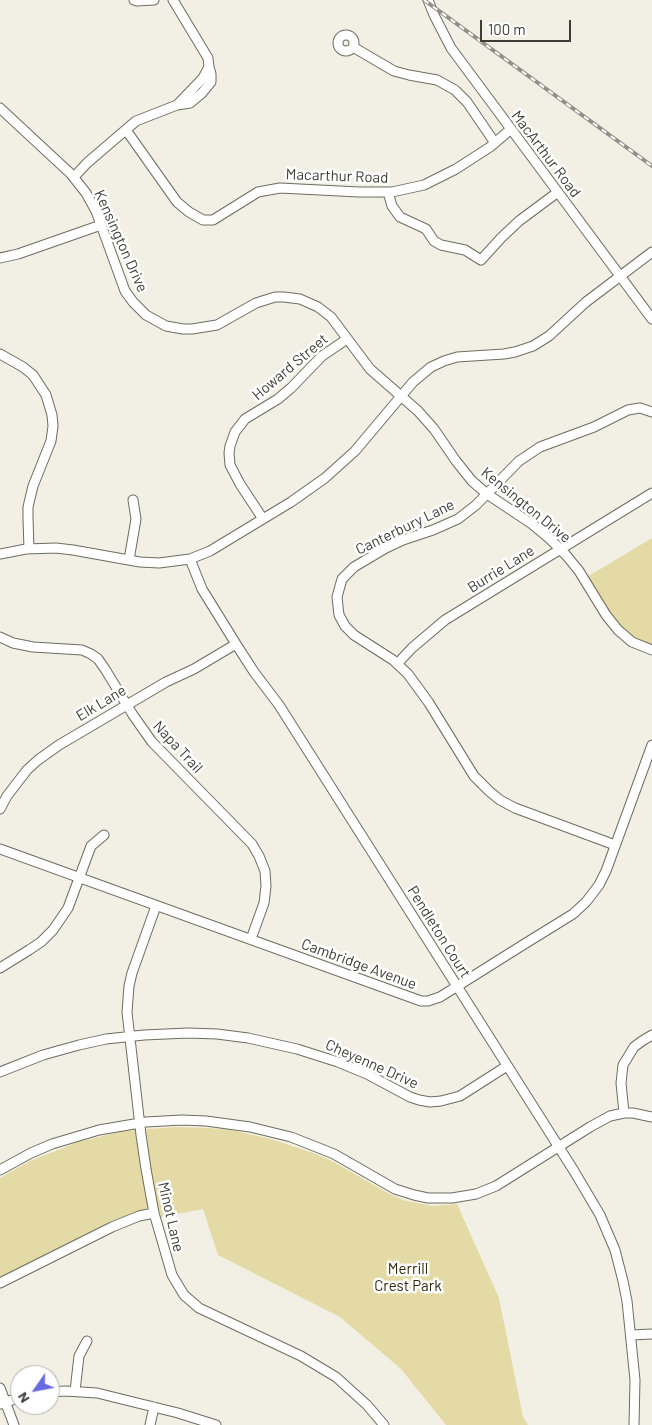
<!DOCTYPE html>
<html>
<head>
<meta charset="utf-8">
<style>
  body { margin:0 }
  #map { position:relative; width:652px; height:1425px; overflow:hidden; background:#f2f0e4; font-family:Barlow,sans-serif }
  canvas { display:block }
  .north { position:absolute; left:10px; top:1365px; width:50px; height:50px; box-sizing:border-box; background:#fff; border:1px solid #b1b1af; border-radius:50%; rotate:237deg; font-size:14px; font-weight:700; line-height:20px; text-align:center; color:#3d3d38 }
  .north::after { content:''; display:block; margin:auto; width:18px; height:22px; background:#6969e2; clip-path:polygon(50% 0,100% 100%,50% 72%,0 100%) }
  .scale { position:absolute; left:480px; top:20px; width:91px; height:22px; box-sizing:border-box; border:2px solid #3d3d38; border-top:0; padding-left:6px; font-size:15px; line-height:18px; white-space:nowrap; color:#3d3d38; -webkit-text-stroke:4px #fff; paint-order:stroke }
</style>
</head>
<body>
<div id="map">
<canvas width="652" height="1425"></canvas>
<div class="north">N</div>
<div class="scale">100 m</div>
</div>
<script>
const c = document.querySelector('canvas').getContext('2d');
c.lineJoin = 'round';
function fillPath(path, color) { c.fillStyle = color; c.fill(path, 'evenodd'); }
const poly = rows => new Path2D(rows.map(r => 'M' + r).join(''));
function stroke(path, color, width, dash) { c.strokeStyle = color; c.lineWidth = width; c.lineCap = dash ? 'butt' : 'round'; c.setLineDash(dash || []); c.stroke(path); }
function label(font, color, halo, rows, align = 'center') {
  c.font = font + ' Barlow,sans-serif'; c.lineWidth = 5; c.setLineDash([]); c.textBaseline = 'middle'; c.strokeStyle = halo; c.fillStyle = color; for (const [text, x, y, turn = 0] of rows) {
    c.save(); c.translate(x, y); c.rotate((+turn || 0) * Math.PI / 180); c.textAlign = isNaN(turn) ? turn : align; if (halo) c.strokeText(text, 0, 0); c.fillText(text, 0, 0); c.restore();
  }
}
const green = poly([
  [652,538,652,647,634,640,613,621,587,577],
  [174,1127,209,1128,231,1130,271,1139,316,1154,332,1161,386,1192,403,1200,432,1206,457,1204,499,1298,523,1417,528,1425,446,1425,401,1369,340,1317,218,1255,203,1209,161,1217,158,1206,135,1212,112,1221,0,1278,0,1178,30,1161,78,1142,124,1131]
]);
const minor = poly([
  [134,0,137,1,154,0],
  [173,0,208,58,209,67,211,74,211,82,202,93,190,103,177,105],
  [428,0,434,15,451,48,652,319],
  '338 43a8 8 0 1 1 16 0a8 8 0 1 1-16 0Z',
  [353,47,394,71,409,75,437,80,455,90,467,102,495,143],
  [0,108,71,174,86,193,96,211,125,291,133,302,146,315,166,326,183,329,192,329,217,325,256,303,275,297,284,297,300,299,318,307,331,317,370,369,418,411,434,429,456,461,472,481,487,494,532,524,550,539,566,555,579,571,606,615,618,630,632,642,652,650],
  [126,130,177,202,189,212,203,220,213,220,258,192,280,188,359,192,392,192,424,185,456,169,490,147,511,129],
  [74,177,87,163,136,121,177,105,203,78,209,67],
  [388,192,392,206,400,217,426,229,434,241,441,245,465,250,481,260,501,238,519,221,558,192],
  [0,258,18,254,101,225],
  [0,354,23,367,33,375,46,395,52,415,53,426,51,441,33,486,28,507,28,518,29,549],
  [263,519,240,484,230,465,229,453,230,446,235,432,245,419,278,399,291,388,322,356,347,339],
  [0,554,26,549,56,548,73,550,140,562,159,563,190,559,210,551,291,502,325,478,355,451,413,382,431,367,444,361,457,357,504,354,515,352,533,346,549,336,586,302,652,252],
  [190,559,202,589,236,644,254,672,279,705,574,1171,600,1215,615,1250,623,1281,627,1301,635,1380,634,1425],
  [129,560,136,519,133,500],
  [0,637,13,643,33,647,82,650,91,654,98,659,105,669,133,715,152,742,252,844,259,856,265,871,266,886,264,903,251,939],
  [397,664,412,648,445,620,652,493],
  [0,809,7,796,27,770,38,760,59,745,166,682,194,669,236,644],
  [615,845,515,808,500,800,489,791,474,776,429,703,408,674,393,660,354,635,345,626,339,615,337,597,342,579,354,567,386,548,403,540,433,530,458,519,476,505,519,461,540,447,594,427,628,410,640,408,652,412],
  [0,849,421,1001,428,1001,440,997,526,943,573,914,586,902,599,885,606,871,652,745],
  [156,906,132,973,129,986,127,1012,141,1135,146,1169,154,1213,172,1275,184,1295,199,1308,301,1356,336,1377,367,1405,384,1425],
  [0,968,29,950,41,942,53,930,68,908,91,846,104,835],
  [0,1072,43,1055,79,1045,106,1039,144,1035,188,1033,217,1034,248,1038,297,1049,338,1062,367,1074,410,1097,419,1100,430,1102,441,1101,460,1096,507,1066],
  [624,1113,621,1083,623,1065,634,1047,642,1041,652,1035],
  [0,1170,31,1153,52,1144,99,1130,146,1122,182,1120,206,1121,250,1127,291,1137,334,1154,395,1189,414,1195,428,1198,452,1198,476,1194,496,1186,590,1127,610,1116,624,1113,633,1113,652,1117],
  [0,1283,112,1227,139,1216,154,1213],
  [631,1335,652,1334],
  [0,1388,14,1425],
  [75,1391,79,1356,87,1341],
  [50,1392,65,1391,97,1393,178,1413,216,1425],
  [1,1404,20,1397],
  [150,1425,154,1407]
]);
const rail = poly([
  [424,0,652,166]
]);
const streetNames = [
  ["MacArthur Road",546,154,53],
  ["Macarthur Road",337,176,2],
  ["Kensington Drive",121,241,66],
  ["Howard Street",290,367,-40],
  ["Kensington Drive",526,505,39],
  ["Canterbury Lane",405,527,-26],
  ["Burrie Lane",501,569,-32],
  ["Elk Lane",101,703,-31],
  ["Napa Trail",178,747,47],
  ["Pendleton Court",439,932,58],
  ["Cambridge Avenue",359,964,20],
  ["Cheyenne Drive",372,1064,24],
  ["Minot Lane",171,1217,77]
];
const parkNames = [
  ["Merrill",408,1269],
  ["Crest Park",408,1286]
];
fillPath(green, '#e4daa6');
stroke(minor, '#6d6c61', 11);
stroke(minor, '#fff', 9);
stroke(rail, '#919088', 4);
stroke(rail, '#fff', 2, [5.5]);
label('15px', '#3d3d38', '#fff', streetNames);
label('15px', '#2f2a0f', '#fff', parkNames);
</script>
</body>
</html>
